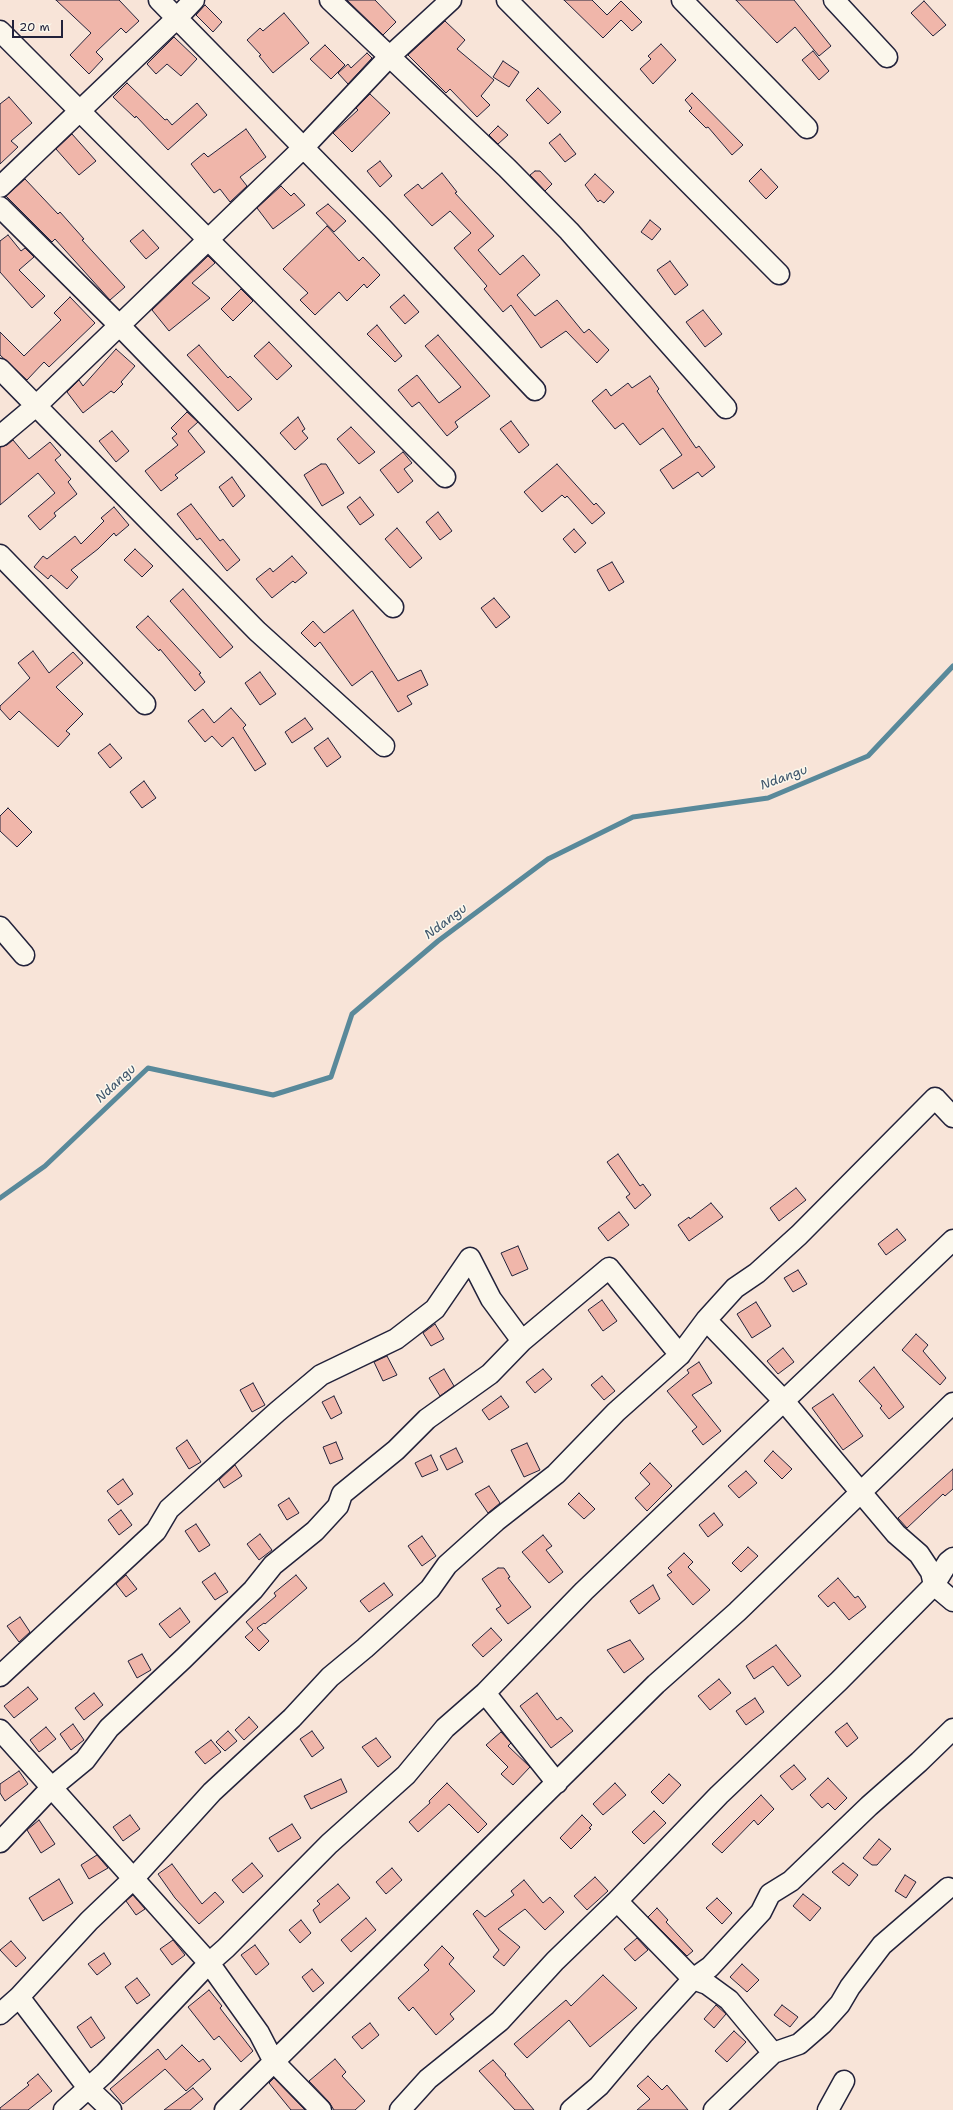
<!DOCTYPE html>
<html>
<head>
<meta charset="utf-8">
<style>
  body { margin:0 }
  #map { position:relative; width:953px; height:2110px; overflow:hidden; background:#f8e4d8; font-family:"Shantell Sans",sans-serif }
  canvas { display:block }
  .scale { position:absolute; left:12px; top:20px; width:51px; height:18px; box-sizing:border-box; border:2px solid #22223b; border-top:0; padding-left:5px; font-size:12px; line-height:14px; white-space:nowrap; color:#22223b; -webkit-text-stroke:3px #fbf7ec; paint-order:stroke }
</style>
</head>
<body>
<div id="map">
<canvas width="953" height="2110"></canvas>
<div class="scale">20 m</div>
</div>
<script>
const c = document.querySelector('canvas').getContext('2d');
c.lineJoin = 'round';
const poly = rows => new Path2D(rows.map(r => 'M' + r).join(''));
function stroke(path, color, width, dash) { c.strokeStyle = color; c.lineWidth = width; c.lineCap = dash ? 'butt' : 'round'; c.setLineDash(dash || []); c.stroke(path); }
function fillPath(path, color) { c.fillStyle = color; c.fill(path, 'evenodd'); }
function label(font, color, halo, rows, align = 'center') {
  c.font = font + ' "Shantell Sans",sans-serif'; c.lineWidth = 3; c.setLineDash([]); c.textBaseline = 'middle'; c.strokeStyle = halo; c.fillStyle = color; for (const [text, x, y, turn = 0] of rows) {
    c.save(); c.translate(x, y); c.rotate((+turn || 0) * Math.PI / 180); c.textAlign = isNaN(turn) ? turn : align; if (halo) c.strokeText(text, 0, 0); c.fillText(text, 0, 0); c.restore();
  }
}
const stream = poly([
  [0,1198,45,1166,148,1068,273,1095,331,1077,352,1014,438,941,548,859,633,817,768,798,868,756,953,666]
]);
const building = poly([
  [56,0,119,0,139,21,126,33,121,28,96,52,103,59,89,74,70,55,91,33,56,0],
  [347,0,375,0,396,22,383,35,347,0],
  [564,0,592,0,607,15,621,1,642,22,632,31,621,20,603,38,564,0],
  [736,0,794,0,831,46,819,56,795,27,777,43,736,0],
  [924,1,946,25,933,36,911,13,924,1],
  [205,5,222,22,213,32,196,15,205,5],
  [284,13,309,43,273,73,259,56,261,55,247,40,260,28,263,31,284,13],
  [445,21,465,40,457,49,494,80,481,96,490,105,477,117,450,89,446,93,408,55,445,21],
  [174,37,197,59,181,76,167,64,156,74,147,64,174,37],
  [661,44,676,60,653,84,640,69,651,59,648,56,661,44],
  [325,45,345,65,331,79,310,59,325,45],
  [813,51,829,71,819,80,802,60,813,51],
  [367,53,372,58,348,84,338,73,348,64,351,68,367,53],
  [503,61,519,72,509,87,493,77,503,61],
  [127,83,165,120,167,119,172,125,197,103,207,115,168,150,136,116,135,118,113,97,127,83],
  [538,88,561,112,548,124,526,100,538,88],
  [692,93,743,145,732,155,708,127,706,128,689,111,692,108,685,100,692,93],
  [370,94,390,113,352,152,333,133,358,110,356,108,370,94],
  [9,97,32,123,11,141,18,147,0,164,0,104,9,97],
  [498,126,508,135,498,144,489,135,498,126],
  [246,129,266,157,240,177,247,186,230,202,220,189,214,193,191,164,204,153,208,157,246,129],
  [72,134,96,161,79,175,56,149,72,134],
  [560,134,576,154,565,162,549,143,560,134],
  [380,161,392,176,380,187,367,171,380,161],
  [761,169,778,187,766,199,749,181,761,169],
  [535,171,540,171,552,184,545,191,530,175,535,171],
  [442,173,457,192,455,193,494,236,478,250,500,275,523,255,540,275,517,295,535,316,557,300,584,333,589,329,609,350,597,363,566,331,541,348,511,305,503,312,484,289,487,286,454,248,471,233,450,211,432,226,404,195,418,184,422,189,442,173],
  [595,174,614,192,604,203,600,200,598,202,585,185,595,174],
  [25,179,58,214,60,212,84,239,82,240,125,287,110,300,55,239,52,242,6,196,25,179],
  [281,186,291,196,294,193,305,205,273,229,257,208,281,186],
  [328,204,346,221,334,232,316,213,328,204],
  [650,220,661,229,652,240,641,232,650,220],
  [327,226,359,261,363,257,380,275,367,288,364,284,347,301,339,292,315,315,300,300,308,293,283,269,327,226],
  [143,230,159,248,146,259,130,241,143,230],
  [8,235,21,251,25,248,34,257,19,270,45,296,32,308,0,272,0,241,8,235],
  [208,256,215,263,192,283,210,298,169,331,152,310,208,256],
  [670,261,688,285,675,295,657,270,670,261],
  [241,289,253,301,233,321,221,309,241,289],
  [404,295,419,312,405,324,390,307,404,295],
  [70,297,95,323,49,367,44,362,27,380,0,355,0,332,24,356,61,320,54,313,70,297],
  [703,310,722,334,705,347,686,322,703,310],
  [377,325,402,356,395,362,367,334,377,325],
  [438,335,490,396,455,422,458,427,447,436,419,402,412,407,398,390,417,375,439,403,461,387,425,346,438,335],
  [269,342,292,366,277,380,254,356,269,342],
  [199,345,228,378,230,376,252,399,238,411,187,355,199,345],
  [116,349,135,366,121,382,123,384,114,393,111,391,83,413,67,392,79,380,83,386,116,349],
  [650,376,659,389,657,391,696,448,699,446,715,467,702,477,698,472,673,489,660,470,682,455,663,428,640,445,623,423,615,429,592,401,606,389,611,396,628,383,632,388,650,376],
  [187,412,198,422,188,431,205,452,175,475,178,478,161,491,145,471,178,445,172,438,177,434,171,428,187,412],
  [298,417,305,429,302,431,308,438,295,450,280,433,298,417],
  [511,421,529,445,519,453,500,429,511,421],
  [351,427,375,452,359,464,337,439,351,427],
  [112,431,129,451,116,462,99,441,112,431],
  [13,440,29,459,50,442,61,455,55,460,71,479,68,482,77,494,54,513,56,516,40,530,28,516,55,493,38,473,0,505,0,447,7,445,13,440],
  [403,452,412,463,404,469,413,481,398,493,380,470,403,452],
  [321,464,326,464,344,493,322,506,304,475,321,464],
  [557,464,594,505,596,503,605,513,592,524,567,496,565,498,562,495,542,512,524,492,557,464],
  [232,477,245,496,233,507,219,487,232,477],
  [360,497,374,515,360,525,347,507,360,497],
  [191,504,220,541,223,539,240,560,227,571,200,538,197,540,177,514,191,504],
  [114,507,129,525,116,536,114,533,98,549,71,570,78,577,67,589,51,575,48,579,34,567,43,556,47,559,75,536,81,544,104,521,101,518,114,507],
  [438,512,452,531,440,540,426,522,438,512],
  [397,528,422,558,410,568,385,539,397,528],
  [574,529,586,543,575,553,563,539,574,529],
  [135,549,153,566,142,577,124,560,135,549],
  [292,556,307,573,295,583,293,581,272,598,256,579,270,568,273,572,292,556],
  [612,562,624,582,609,591,597,570,612,562],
  [183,589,233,647,220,658,170,601,183,589],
  [494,598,510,617,496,628,481,608,494,598],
  [353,610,398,681,421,670,428,685,407,696,412,704,398,712,372,671,352,686,320,642,315,647,301,633,313,621,324,633,353,610],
  [148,616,201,673,199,674,205,682,195,691,160,649,159,651,136,627,148,616],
  [33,651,49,673,73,652,83,663,56,687,83,714,66,731,70,734,58,747,19,711,10,720,0,709,0,706,30,678,18,663,33,651],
  [260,672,276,694,260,705,245,683,260,672],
  [231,708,246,725,243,728,266,764,255,771,233,737,222,747,212,736,205,742,188,721,203,709,214,723,231,708],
  [305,718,313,729,292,743,285,732,305,718],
  [328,738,341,757,327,767,314,748,328,738],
  [110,744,122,758,110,768,98,753,110,744],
  [144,781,156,798,142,808,130,792,144,781],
  [8,808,32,832,17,847,0,831,0,816,8,808],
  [618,1154,640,1186,643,1184,651,1195,635,1209,626,1197,630,1194,607,1162,618,1154],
  [796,1188,806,1200,779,1221,770,1208,796,1188],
  [711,1203,723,1217,689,1241,678,1225,689,1217,690,1219,711,1203],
  [619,1212,629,1225,608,1241,598,1228,619,1212],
  [897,1229,906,1240,886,1255,878,1244,897,1229],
  [518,1246,528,1269,512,1276,501,1253,518,1246],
  [798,1270,807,1284,793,1292,784,1278,798,1270],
  [602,1300,617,1321,603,1331,588,1310,602,1300],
  [756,1302,771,1326,752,1338,737,1314,756,1302],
  [435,1324,444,1339,431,1346,423,1333,435,1324],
  [916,1334,928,1345,923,1351,946,1378,940,1385,902,1350,916,1334],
  [783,1348,794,1362,778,1374,767,1361,783,1348],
  [387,1356,397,1375,383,1381,374,1362,387,1356],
  [699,1362,712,1383,692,1395,721,1431,703,1445,692,1431,697,1427,667,1391,689,1373,687,1370,699,1362],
  [874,1367,904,1407,889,1419,880,1408,882,1406,859,1381,874,1367],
  [444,1369,454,1386,440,1396,429,1378,444,1369],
  [543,1369,552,1379,535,1393,526,1382,543,1369],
  [602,1376,615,1391,604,1400,591,1385,602,1376],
  [253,1383,265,1405,252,1412,240,1390,253,1383],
  [833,1394,863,1436,843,1450,812,1408,833,1394],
  [334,1396,342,1413,331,1419,322,1402,334,1396],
  [501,1396,509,1407,489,1420,482,1410,501,1396],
  [187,1440,201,1462,189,1469,176,1448,187,1440],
  [336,1442,343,1459,330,1464,323,1447,336,1442],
  [527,1443,540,1470,524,1477,511,1450,527,1443],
  [456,1448,463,1462,447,1470,440,1456,456,1448],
  [773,1451,792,1469,782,1479,764,1461,773,1451],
  [431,1455,438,1470,422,1477,415,1463,431,1455],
  [650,1463,672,1486,647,1511,635,1498,650,1484,640,1473,650,1463],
  [235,1465,242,1476,224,1488,219,1480,235,1465],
  [953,1469,953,1489,945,1496,943,1494,907,1528,898,1518,953,1469],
  [746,1471,757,1483,739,1498,728,1486,746,1471],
  [123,1479,133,1494,118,1505,107,1491,123,1479],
  [489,1486,500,1503,488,1513,475,1494,489,1486],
  [579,1493,595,1509,584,1519,568,1504,579,1493],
  [289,1498,299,1513,287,1520,278,1505,289,1498],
  [121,1510,132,1525,119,1535,108,1520,121,1510],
  [714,1513,723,1525,708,1537,699,1525,714,1513],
  [196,1524,210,1545,199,1552,185,1531,196,1524],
  [260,1534,272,1550,259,1560,247,1544,260,1534],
  [543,1535,552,1546,546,1550,563,1572,549,1583,522,1552,543,1535],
  [422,1536,436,1556,422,1566,408,1546,422,1536],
  [748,1547,758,1556,741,1572,732,1563,748,1547],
  [684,1553,693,1562,688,1567,710,1590,693,1605,667,1575,672,1572,668,1568,684,1553],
  [498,1568,504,1568,510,1577,508,1578,531,1607,508,1624,496,1609,501,1606,482,1579,498,1568],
  [215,1573,228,1592,215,1600,202,1582,215,1573],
  [126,1575,137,1589,126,1597,116,1584,126,1575],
  [296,1575,307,1588,265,1624,264,1623,257,1628,269,1641,259,1651,245,1637,253,1630,246,1622,276,1596,274,1593,296,1575],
  [838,1578,855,1598,858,1596,866,1607,849,1620,834,1602,828,1607,818,1596,838,1578],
  [384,1583,393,1595,369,1612,360,1601,384,1583],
  [653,1585,660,1599,639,1614,630,1601,653,1585],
  [180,1608,190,1622,170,1638,159,1624,180,1608],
  [20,1617,30,1632,19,1642,7,1626,20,1617],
  [491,1628,502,1640,483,1657,472,1645,491,1628],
  [630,1640,644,1659,624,1673,607,1650,630,1640],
  [776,1645,801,1676,788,1686,773,1666,754,1679,746,1666,776,1645],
  [142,1654,151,1670,137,1678,128,1661,142,1654],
  [719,1679,731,1693,710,1710,698,1696,719,1679],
  [28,1687,38,1699,14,1718,4,1706,28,1687],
  [94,1693,103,1705,84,1720,75,1708,94,1693],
  [537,1693,557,1720,561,1717,573,1731,551,1748,520,1706,537,1693],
  [755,1698,764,1712,746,1725,736,1711,755,1698],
  [249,1717,258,1727,244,1740,235,1730,249,1717],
  [847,1723,858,1738,847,1747,835,1732,847,1723],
  [73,1724,84,1740,71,1750,60,1734,73,1724],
  [46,1727,56,1739,39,1752,30,1740,46,1727],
  [228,1731,237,1741,225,1751,216,1742,228,1731],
  [312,1731,324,1748,312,1757,300,1739,312,1731],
  [501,1732,511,1743,508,1746,530,1767,513,1785,501,1774,508,1767,486,1745,501,1732],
  [376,1738,391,1757,378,1767,362,1747,376,1738],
  [211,1740,221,1752,205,1764,195,1752,211,1740],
  [794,1765,806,1779,792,1790,780,1776,794,1765],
  [19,1771,28,1784,5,1801,0,1793,0,1784,19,1771],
  [669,1774,681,1785,663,1804,651,1792,669,1774],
  [828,1778,847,1798,835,1810,828,1803,822,1808,810,1795,828,1778],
  [341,1779,347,1792,311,1809,304,1796,341,1779],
  [447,1783,487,1824,478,1833,449,1804,418,1832,409,1822,430,1803,429,1801,447,1783],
  [615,1783,626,1795,603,1815,593,1804,615,1783],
  [761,1795,774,1809,758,1825,754,1820,722,1853,712,1844,761,1795],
  [654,1811,666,1823,644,1844,632,1832,654,1811],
  [130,1815,140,1829,123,1841,113,1827,130,1815],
  [582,1815,592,1825,589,1828,591,1829,571,1849,560,1838,582,1815],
  [39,1820,55,1844,41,1853,27,1830,39,1820],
  [292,1824,301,1838,278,1852,269,1838,292,1824],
  [879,1839,891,1849,877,1865,872,1865,863,1858,879,1839],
  [97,1855,108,1868,89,1879,81,1865,97,1855],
  [252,1863,263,1876,243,1893,232,1880,252,1863],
  [843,1863,858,1875,849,1886,832,1872,843,1863],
  [172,1864,202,1904,215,1892,224,1902,199,1924,175,1898,158,1874,172,1864],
  [392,1868,402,1880,386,1894,376,1882,392,1868],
  [905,1875,916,1882,906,1898,895,1891,905,1875],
  [595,1877,608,1891,587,1910,574,1896,595,1877],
  [59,1879,73,1903,43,1921,29,1898,59,1879],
  [524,1880,543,1903,550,1897,564,1912,545,1930,525,1909,498,1929,520,1947,504,1966,493,1957,499,1950,473,1914,477,1910,485,1917,514,1895,511,1891,524,1880],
  [338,1884,350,1898,320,1923,313,1910,320,1904,317,1901,338,1884],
  [803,1894,821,1908,810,1921,793,1906,803,1894],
  [133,1895,145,1909,136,1915,126,1901,133,1895],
  [717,1898,732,1913,722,1924,706,1908,717,1898],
  [657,1908,668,1920,666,1922,693,1951,687,1956,648,1917,657,1908],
  [366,1918,376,1930,351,1952,341,1940,366,1918],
  [301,1920,311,1933,300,1943,289,1930,301,1920],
  [637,1938,648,1950,635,1961,624,1949,637,1938],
  [173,1940,185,1955,172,1965,160,1949,173,1940],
  [11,1941,26,1958,16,1967,0,1950,11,1941],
  [255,1945,269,1964,256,1975,241,1955,255,1945],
  [442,1946,454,1958,449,1964,475,1991,450,2014,454,2019,436,2035,413,2007,409,2011,398,1998,429,1970,424,1965,442,1946],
  [104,1953,111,1964,97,1975,88,1964,104,1953],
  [742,1964,759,1980,747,1992,730,1977,742,1964],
  [312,1969,324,1983,313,1992,302,1977,312,1969],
  [603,1975,637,2008,590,2047,569,2020,527,2058,514,2044,566,2000,571,2006,603,1975],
  [137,1978,150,1995,137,2004,125,1987,137,1978],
  [209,1990,222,2006,220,2008,253,2051,241,2062,219,2036,214,2040,188,2007,209,1990],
  [716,2005,726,2014,714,2028,704,2019,716,2005],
  [782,2005,798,2017,790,2027,774,2015,782,2005],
  [91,2017,105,2038,91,2048,77,2027,91,2017],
  [370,2023,379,2035,362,2049,352,2037,370,2023],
  [734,2031,746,2042,727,2062,715,2051,734,2031],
  [182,2045,199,2062,203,2059,211,2069,186,2091,165,2069,123,2104,110,2089,158,2049,166,2060,182,2045],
  [335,2059,346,2072,342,2076,365,2101,355,2110,334,2110,329,2102,309,2081,335,2059],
  [493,2060,506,2074,505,2075,534,2110,515,2110,479,2071,493,2060],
  [38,2074,52,2091,28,2110,0,2110,0,2108,29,2085,27,2083,38,2074],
  [648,2076,662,2090,667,2085,688,2110,637,2110,650,2099,637,2086,648,2076],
  [274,2078,305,2110,291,2110,269,2083,274,2078],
  [193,2088,203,2099,190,2110,164,2110,193,2088]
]);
const street = poly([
  [159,0,382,228,535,390],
  [330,0,507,168,569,231,726,408],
  [507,0,779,274],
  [682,0,807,128],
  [834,0,887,57],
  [0,31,445,477],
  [0,187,177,18,194,0],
  [0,207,119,325,393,607],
  [0,369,257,631,384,746],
  [0,436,37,405,303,148,389,57,451,0],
  [0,555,145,704],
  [0,927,24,955],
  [706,1320,783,1400,896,1534,919,1554,931,1572,934,1585,953,1601],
  [0,1676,156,1531,169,1509,277,1412,321,1375,396,1339,435,1309,470,1258,491,1299,522,1341],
  [485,1693,557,1783],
  [0,1730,209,1963,259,2033,274,2062,321,2110],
  [0,1842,51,1788,85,1760,109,1728,183,1659,253,1590,273,1565,315,1531,338,1506,342,1494,396,1450,427,1419,490,1374,522,1341,609,1268,680,1355],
  [617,1901,693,1979,707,1984,729,2000,773,2053],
  [19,1997,88,2088,111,2110],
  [0,2014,19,1997,89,1921,133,1879,212,1792,292,1718,330,1677,365,1648,430,1589,447,1565,496,1521,556,1474,616,1412,680,1355,706,1320,735,1288,757,1273,799,1235,935,1098,953,1117],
  [64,2110,105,2073,209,1963,226,1948,329,1844,406,1775,445,1728,485,1693,584,1591,953,1240],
  [225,2110,656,1684,737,1612,953,1403],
  [400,2110,428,2079,500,2021,555,1961,617,1901,719,1795,839,1681,934,1585,948,1562,953,1558],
  [571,2110,599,2086,643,2034,693,1979,710,1967,761,1912,770,1894,791,1881,869,1806,919,1762,953,1729],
  [714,2110,773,2053,799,2044,822,2024,840,2004,850,1987,882,1945,948,1888],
  [828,2110,844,2081]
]);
const waterNames = [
  ["Ndangu",784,778,-20],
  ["Ndangu",446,922,-37],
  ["Ndangu",116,1084,-43]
];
stroke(stream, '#59899a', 5);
fillPath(building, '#f0b6aa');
stroke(building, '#22223b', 1);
stroke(street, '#22223b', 23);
stroke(street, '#fbf7ec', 20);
label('italic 13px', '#3e556b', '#fbf7ec', waterNames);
</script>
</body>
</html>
